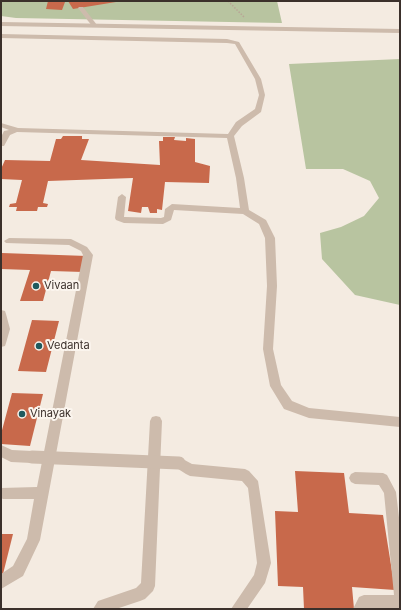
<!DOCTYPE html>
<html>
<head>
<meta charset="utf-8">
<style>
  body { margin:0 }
  #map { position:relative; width:401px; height:610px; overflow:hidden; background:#f4ebe1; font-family:Inter,sans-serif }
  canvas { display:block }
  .frame { position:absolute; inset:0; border:2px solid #3b302b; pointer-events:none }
</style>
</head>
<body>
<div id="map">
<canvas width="401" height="610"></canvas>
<div class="frame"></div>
</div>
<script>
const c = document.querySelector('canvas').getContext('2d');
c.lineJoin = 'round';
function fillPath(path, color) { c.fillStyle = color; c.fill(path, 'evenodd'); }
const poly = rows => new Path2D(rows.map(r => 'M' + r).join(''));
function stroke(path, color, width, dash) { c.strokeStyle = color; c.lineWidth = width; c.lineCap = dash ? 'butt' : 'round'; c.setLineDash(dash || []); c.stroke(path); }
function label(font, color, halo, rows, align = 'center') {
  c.font = font + ' Inter,sans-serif'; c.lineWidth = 4; c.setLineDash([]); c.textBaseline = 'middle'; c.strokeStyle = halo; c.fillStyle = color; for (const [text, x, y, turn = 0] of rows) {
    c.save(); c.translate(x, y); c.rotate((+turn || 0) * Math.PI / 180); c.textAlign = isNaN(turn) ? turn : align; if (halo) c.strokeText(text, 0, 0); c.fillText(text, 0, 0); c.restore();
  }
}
const green = poly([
  [1,1,277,1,282,23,16,18,1,16],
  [400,59,400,305,355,295,322,259,320,233,341,227,364,216,379,198,370,181,343,169,306,169,289,64]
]);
const building = poly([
  [48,1,65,1,65,2,62,10,46,9],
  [68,1,116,1,116,2,73,9],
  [63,136,82,136,82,139,89,139,81,160,160,165,159,141,163,141,163,137,175,137,174,140,186,141,186,138,195,139,195,162,210,166,209,183,165,182,162,210,157,209,157,213,150,213,148,207,142,207,141,213,128,211,133,178,48,181,43,203,48,204,47,207,38,207,37,211,16,211,17,207,9,207,10,204,16,203,22,180,1,179,1,169,5,160,50,161,56,139,61,139],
  [2,253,87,256,83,272,51,271,43,301,20,301,30,270,1,269],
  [32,320,59,321,46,372,18,371],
  [12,393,43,394,30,446,1,444,1,434],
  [295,471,344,473,349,513,383,515,395,590,352,587,354,609,304,609,303,587,278,586,275,511,298,512],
  [1,534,13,534,3,574,1,574]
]);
const path = poly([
  [228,1,245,18]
]);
const lane = poly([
  [79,7,83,7,97,25,96,26,92,26,78,8,79,7]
]);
const street = poly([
  [1,22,400,29,400,33,1,26,1,22],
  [1,34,227,39,239,42,261,79,265,95,261,112,242,126,234,136,244,178,249,210,266,220,275,238,277,286,273,349,281,385,292,401,309,408,400,417,400,427,309,418,284,409,270,386,263,349,267,286,265,238,259,224,243,214,174,210,171,220,163,224,124,223,116,220,115,218,118,197,122,194,126,197,124,217,125,217,161,218,164,217,165,209,172,204,240,208,236,178,227,138,17,132,10,135,4,146,1,146,1,137,4,131,9,130,1,127,1,123,18,128,228,134,236,122,255,109,259,95,255,79,235,44,227,43,1,38,1,34],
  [9,238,71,239,87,247,93,255,40,540,23,576,1,589,1,574,13,566,27,539,34,499,3,499,1,498,1,488,37,487,83,255,81,251,69,245,6,243,4,241,9,238],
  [1,310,5,311,6,314,10,329,6,343,5,346,1,347,1,310],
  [156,416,160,417,162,421,155,586,153,591,145,599,140,601,116,609,93,609,98,601,136,588,141,583,150,421,152,417,156,416],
  [1,445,12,450,32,451,36,453,38,457,36,461,32,463,11,462,1,457,1,445],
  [179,457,192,464,245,469,249,471,258,481,271,563,265,583,247,609,231,609,254,575,257,563,248,488,242,481,190,476,186,474,175,467,173,463,175,459,179,457],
  [355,472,383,473,387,475,396,492,400,526,400,609,353,609,359,597,364,595,394,595,384,493,379,485,355,484,351,482,349,478,351,474,355,472]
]);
const streetBridge = poly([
  [32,457,179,463]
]);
const markers = [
  [36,286,4,"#1f5a5e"],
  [39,346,4,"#1f5a5e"],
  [22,414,4,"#1f5a5e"]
];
const poiNames = [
  ["Vivaan",44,286],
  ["Vedanta",47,346],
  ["Vinayak",30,414]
];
fillPath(green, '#b8c4a0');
fillPath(building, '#c8694b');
stroke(path, '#b9a596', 1.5, [1.5, 1.5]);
fillPath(lane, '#cdbbac');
fillPath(street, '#cdbbac');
stroke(streetBridge, '#cdbbac', 13);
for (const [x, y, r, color] of markers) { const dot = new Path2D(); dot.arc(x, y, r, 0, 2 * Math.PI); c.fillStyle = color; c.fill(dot); stroke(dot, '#fbf5ee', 1.5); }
label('11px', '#3b302b', '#fbf5ee', poiNames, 'left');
</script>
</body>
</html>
